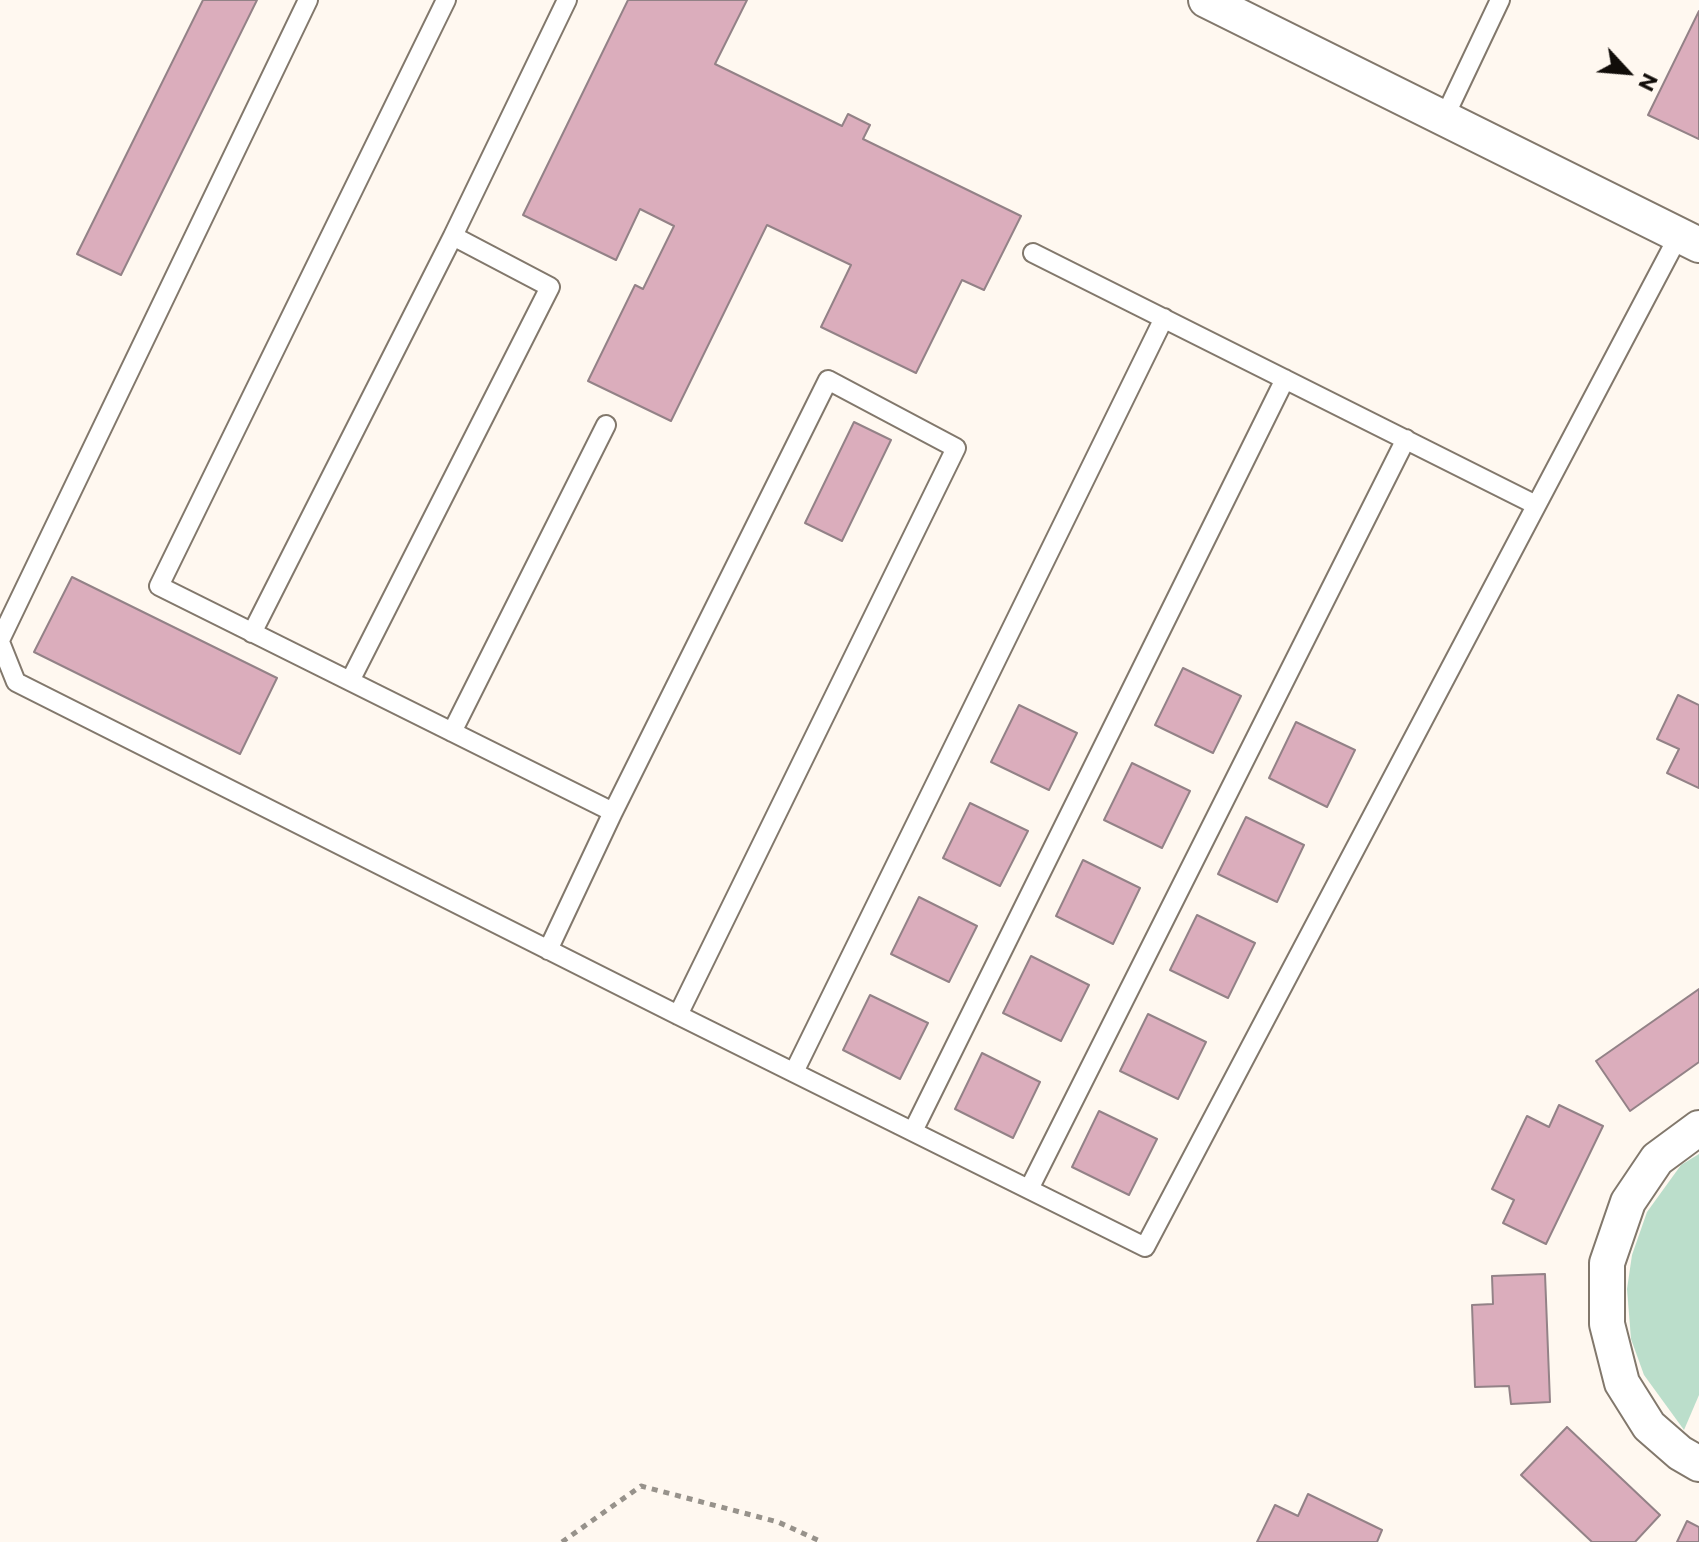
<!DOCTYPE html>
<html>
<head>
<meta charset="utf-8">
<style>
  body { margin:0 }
  #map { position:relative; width:1699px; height:1542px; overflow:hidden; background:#fff8f0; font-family:Commissioner,sans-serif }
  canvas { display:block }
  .north { position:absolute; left:1587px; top:32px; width:80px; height:80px; -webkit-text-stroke:6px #fff8f0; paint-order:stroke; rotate:116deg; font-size:22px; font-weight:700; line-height:32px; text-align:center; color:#110d09 }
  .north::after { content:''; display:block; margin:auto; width:28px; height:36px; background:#110d09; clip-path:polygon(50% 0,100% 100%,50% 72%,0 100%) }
</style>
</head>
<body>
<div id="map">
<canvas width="1699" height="1542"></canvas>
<div class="north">N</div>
</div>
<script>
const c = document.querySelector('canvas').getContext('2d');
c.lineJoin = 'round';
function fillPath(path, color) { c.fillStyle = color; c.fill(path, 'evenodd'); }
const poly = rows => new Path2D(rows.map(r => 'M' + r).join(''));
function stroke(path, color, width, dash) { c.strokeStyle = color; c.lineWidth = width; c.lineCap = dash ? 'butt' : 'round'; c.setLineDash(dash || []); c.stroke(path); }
const green = poly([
  [1699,1154,1699,1395,1684,1430,1644,1375,1631,1339,1627,1289,1632,1255,1647,1212,1681,1165]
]);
const building = poly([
  [203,0,257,0,121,275,77,254,203,0],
  [628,0,747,0,715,64,842,126,848,114,870,125,863,139,1021,216,984,290,962,280,916,373,821,327,851,265,767,225,671,421,588,381,635,285,643,289,674,226,640,209,616,260,523,215,628,0],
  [1699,11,1699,139,1648,115,1699,11],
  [854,422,891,440,842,541,805,523,854,422],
  [72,577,277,678,240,754,34,652,72,577],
  [1183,668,1241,696,1213,753,1155,725,1183,668],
  [1678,695,1699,705,1699,788,1667,773,1679,749,1657,739,1678,695],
  [1019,705,1077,733,1049,790,991,762,1019,705],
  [1296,722,1355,750,1327,807,1269,778,1296,722],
  [1132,763,1190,791,1162,848,1104,820,1132,763],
  [970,803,1028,831,1000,886,943,858,970,803],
  [1246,817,1304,845,1277,902,1218,874,1246,817],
  [1083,860,1140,888,1113,944,1056,916,1083,860],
  [919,897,977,926,949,982,891,954,919,897],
  [1197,915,1255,943,1228,998,1170,970,1197,915],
  [1031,956,1089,985,1061,1041,1003,1013,1031,956],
  [1699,989,1699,1062,1630,1111,1596,1061,1699,989],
  [870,995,928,1023,900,1079,843,1050,870,995],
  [1148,1014,1206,1042,1178,1099,1120,1071,1148,1014],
  [982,1053,1040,1082,1013,1138,955,1109,982,1053],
  [1559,1105,1603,1126,1546,1244,1503,1223,1514,1200,1492,1189,1527,1116,1549,1127,1559,1105],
  [1099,1111,1157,1139,1129,1195,1072,1167,1099,1111],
  [1545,1274,1550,1402,1511,1404,1509,1386,1475,1387,1472,1305,1493,1304,1492,1276,1545,1274],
  [1567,1427,1660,1515,1635,1542,1592,1542,1521,1475,1567,1427],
  [1308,1494,1382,1530,1377,1542,1257,1542,1275,1505,1298,1516,1308,1494],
  [1687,1521,1699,1527,1699,1542,1677,1542,1687,1521]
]);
const path = poly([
  [562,1542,641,1486,778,1522,822,1542]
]);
const service = poly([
  [446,0,159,586,613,812,548,950],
  [1444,118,1500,0],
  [1033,253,1536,505],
  [252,633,453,236],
  [0,640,308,0],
  [0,642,16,682,678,1015,1145,1247,1679,235],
  [350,681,550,287,453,236,567,0],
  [452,732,606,425],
  [613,812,828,380,956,448,678,1015],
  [794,1072,1164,318],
  [913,1131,1285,379],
  [1029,1189,1406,439]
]);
const minor = poly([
  [1206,0,1699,245],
  [1699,1128,1657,1159,1628,1202,1607,1263,1607,1324,1622,1383,1649,1426,1680,1453,1699,1464]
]);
fillPath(green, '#bbdecb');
fillPath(building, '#dbadbc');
stroke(building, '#938287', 2);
stroke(service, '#82786c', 22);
stroke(minor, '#82786c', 38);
stroke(path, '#97928b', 5, [6, 6]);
stroke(service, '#fff', 18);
stroke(minor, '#fff', 34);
</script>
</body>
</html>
